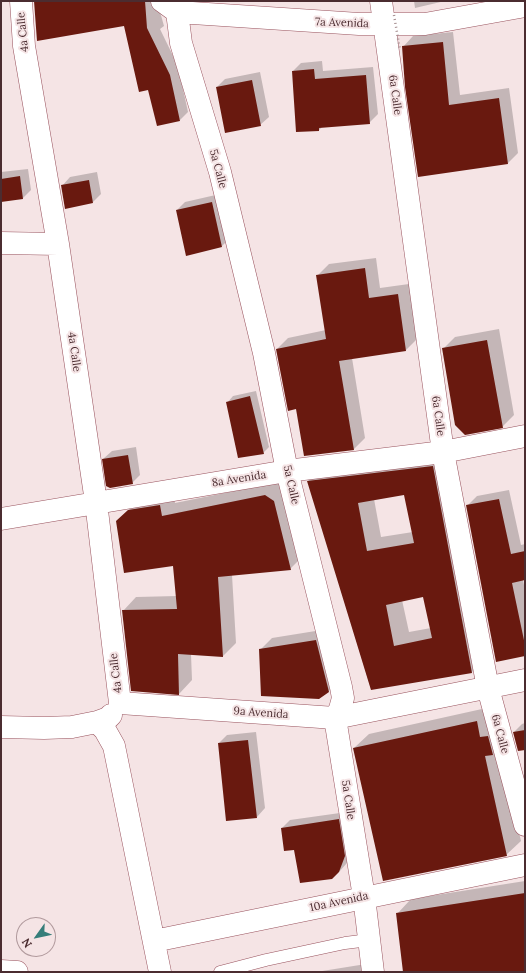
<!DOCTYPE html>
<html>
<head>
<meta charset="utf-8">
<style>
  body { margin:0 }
  #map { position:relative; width:526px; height:973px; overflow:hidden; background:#f5e4e5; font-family:Lora,serif }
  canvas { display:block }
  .frame { position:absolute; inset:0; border:2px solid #4b2c30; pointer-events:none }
  .north { position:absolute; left:16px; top:917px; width:40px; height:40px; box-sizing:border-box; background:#f5e4e5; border:1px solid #b19a9d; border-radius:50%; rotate:237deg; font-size:11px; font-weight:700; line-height:16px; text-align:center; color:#4b2c30 }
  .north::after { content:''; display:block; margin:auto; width:14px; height:18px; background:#367e7a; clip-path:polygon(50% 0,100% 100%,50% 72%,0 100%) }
</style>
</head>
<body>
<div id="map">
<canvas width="526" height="973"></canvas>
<div class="frame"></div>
<div class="north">N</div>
</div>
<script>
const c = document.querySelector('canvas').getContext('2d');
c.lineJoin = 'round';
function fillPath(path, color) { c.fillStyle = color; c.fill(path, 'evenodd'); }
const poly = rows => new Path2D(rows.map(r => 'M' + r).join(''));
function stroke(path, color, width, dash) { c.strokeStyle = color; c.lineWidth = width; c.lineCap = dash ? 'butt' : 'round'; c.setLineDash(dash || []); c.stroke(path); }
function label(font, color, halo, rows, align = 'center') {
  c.font = font + ' Lora,serif'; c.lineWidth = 4; c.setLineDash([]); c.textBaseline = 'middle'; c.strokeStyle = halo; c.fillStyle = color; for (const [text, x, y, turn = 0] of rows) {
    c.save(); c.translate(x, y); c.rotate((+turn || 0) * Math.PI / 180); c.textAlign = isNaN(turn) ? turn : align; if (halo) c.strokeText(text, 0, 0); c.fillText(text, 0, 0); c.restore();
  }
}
const shadow = poly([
  [35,1,157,1,164,26,160,29,178,66,188,112,180,120,149,88,124,25],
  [414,1,445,1,415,8],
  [453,32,460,95,509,88,518,153,508,163,419,176,403,47,413,36],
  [322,61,323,71,373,67,378,114,369,123,322,127,319,130,293,71,301,63],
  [260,72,269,117,260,125,217,87,225,79],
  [28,169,31,190,23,198,1,201,1,172],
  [97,172,101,194,93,202,62,186,70,177],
  [220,194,230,238,222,246,177,210,185,202],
  [376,258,380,288,409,284,417,339,406,350,352,358,365,438,354,449,305,455,297,408,277,349,288,338,326,330,318,275,329,264],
  [499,329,514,415,502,427,443,349,455,337],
  [256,391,269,447,263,453,227,403,233,396],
  [136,447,140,475,132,483,103,459,112,451],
  [447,452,486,657,472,672,371,689,308,481,322,467],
  [405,493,413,532,381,537,374,499],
  [424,596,431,628,409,632,402,600],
  [279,482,303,556,290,569,232,575,236,643,223,656,191,654,192,680,179,694,123,611,136,597,177,596,174,565,117,521,131,508,173,492,175,503],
  [509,490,521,545,525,544,525,579,523,580,525,590,525,655,467,506,477,496],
  [328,629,340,679,329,691,260,650,272,638],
  [491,707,521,841,506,855,354,748,369,734],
  [525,723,525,749,514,732,522,724],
  [256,732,265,808,257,817,219,743,227,735],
  [347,812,347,863,339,872,282,828,290,820],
  [525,881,525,972,404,972,397,914,411,899],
  [366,964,367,972,316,972]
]);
const building = poly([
  [34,1,145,1,147,28,170,75,180,121,157,126,148,90,139,92,124,26,37,41],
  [443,42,449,105,499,98,508,164,418,177,405,87,402,46],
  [314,69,315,79,366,75,370,124,319,128,319,131,296,132,292,71],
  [252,80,261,126,225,133,216,87],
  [20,176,23,199,1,202,1,179],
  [89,180,93,203,65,209,61,185],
  [212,202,222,247,186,256,176,210],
  [365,268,369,298,398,294,406,351,339,361,354,450,304,456,296,409,288,411,276,349,326,339,316,275],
  [487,340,503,428,465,435,455,425,442,348],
  [250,396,264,454,238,458,226,402],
  [128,455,133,484,110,488,106,486,102,459],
  [433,466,472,673,371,690,307,481],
  [404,495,414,543,367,551,358,503],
  [423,597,432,638,394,646,386,605],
  [265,495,274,501,291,570,218,577,223,657,178,654,179,695,131,691,122,610,177,609,173,566,124,573,116,521,128,510,160,505,162,516],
  [499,499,511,554,525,551,525,580,512,583,525,645,525,656,496,662,466,505],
  [316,640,329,692,319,699,261,696,259,649],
  [477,721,480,737,488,736,493,755,485,756,507,856,383,881,353,748],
  [525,730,525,750,518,751,513,732],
  [248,740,257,818,226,821,218,743],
  [339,819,345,856,339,872,332,879,300,883,294,850,284,851,281,828],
  [525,893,525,972,403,972,396,913]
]);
const lane = poly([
  [220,972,266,960,345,943,369,940]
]);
const street = poly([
  [21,1,24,46,58,244,96,502,120,703],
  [381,1,443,452,488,688,525,825],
  [1,243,58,244],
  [1,519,287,471,443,452,525,436],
  [120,703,335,718],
  [97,722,105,730,114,746,160,972],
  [1,727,44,728,72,727,97,722,108,718,111,715],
  [154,941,525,865],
  [1,971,17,972]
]);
const secondary = poly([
  [162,1,177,12,359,24,425,24,525,6],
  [177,12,181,43,220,172,264,353,287,471,341,687,343,698,340,709,335,718,364,897,373,972],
  [335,718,525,680]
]);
const pathBridge = poly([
  [394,15,400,50]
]);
const streetNames = [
  ["7a Avenida",342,23,2],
  ["4a Calle",23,32,-96],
  ["6a Calle",395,95,82],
  ["5a Calle",218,169,75],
  ["4a Calle",74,352,82],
  ["6a Calle",438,416,82],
  ["8a Avenida",239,479,-9],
  ["5a Calle",291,485,77],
  ["4a Calle",116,673,-97],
  ["9a Avenida",261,713,4],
  ["6a Calle",500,734,75],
  ["5a Calle",348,800,81],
  ["10a Avenida",339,902,-12]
];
fillPath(shadow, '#0003');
fillPath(building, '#69190f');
stroke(lane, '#99535e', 13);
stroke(street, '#99535e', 23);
stroke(secondary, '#99535e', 23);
stroke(lane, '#fff', 12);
stroke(street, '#fff', 22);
stroke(secondary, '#fff', 22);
stroke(pathBridge, '#a68f91', 2.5, [1, 3]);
label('11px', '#4b2c30', '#f5e4e5', streetNames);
</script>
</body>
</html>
